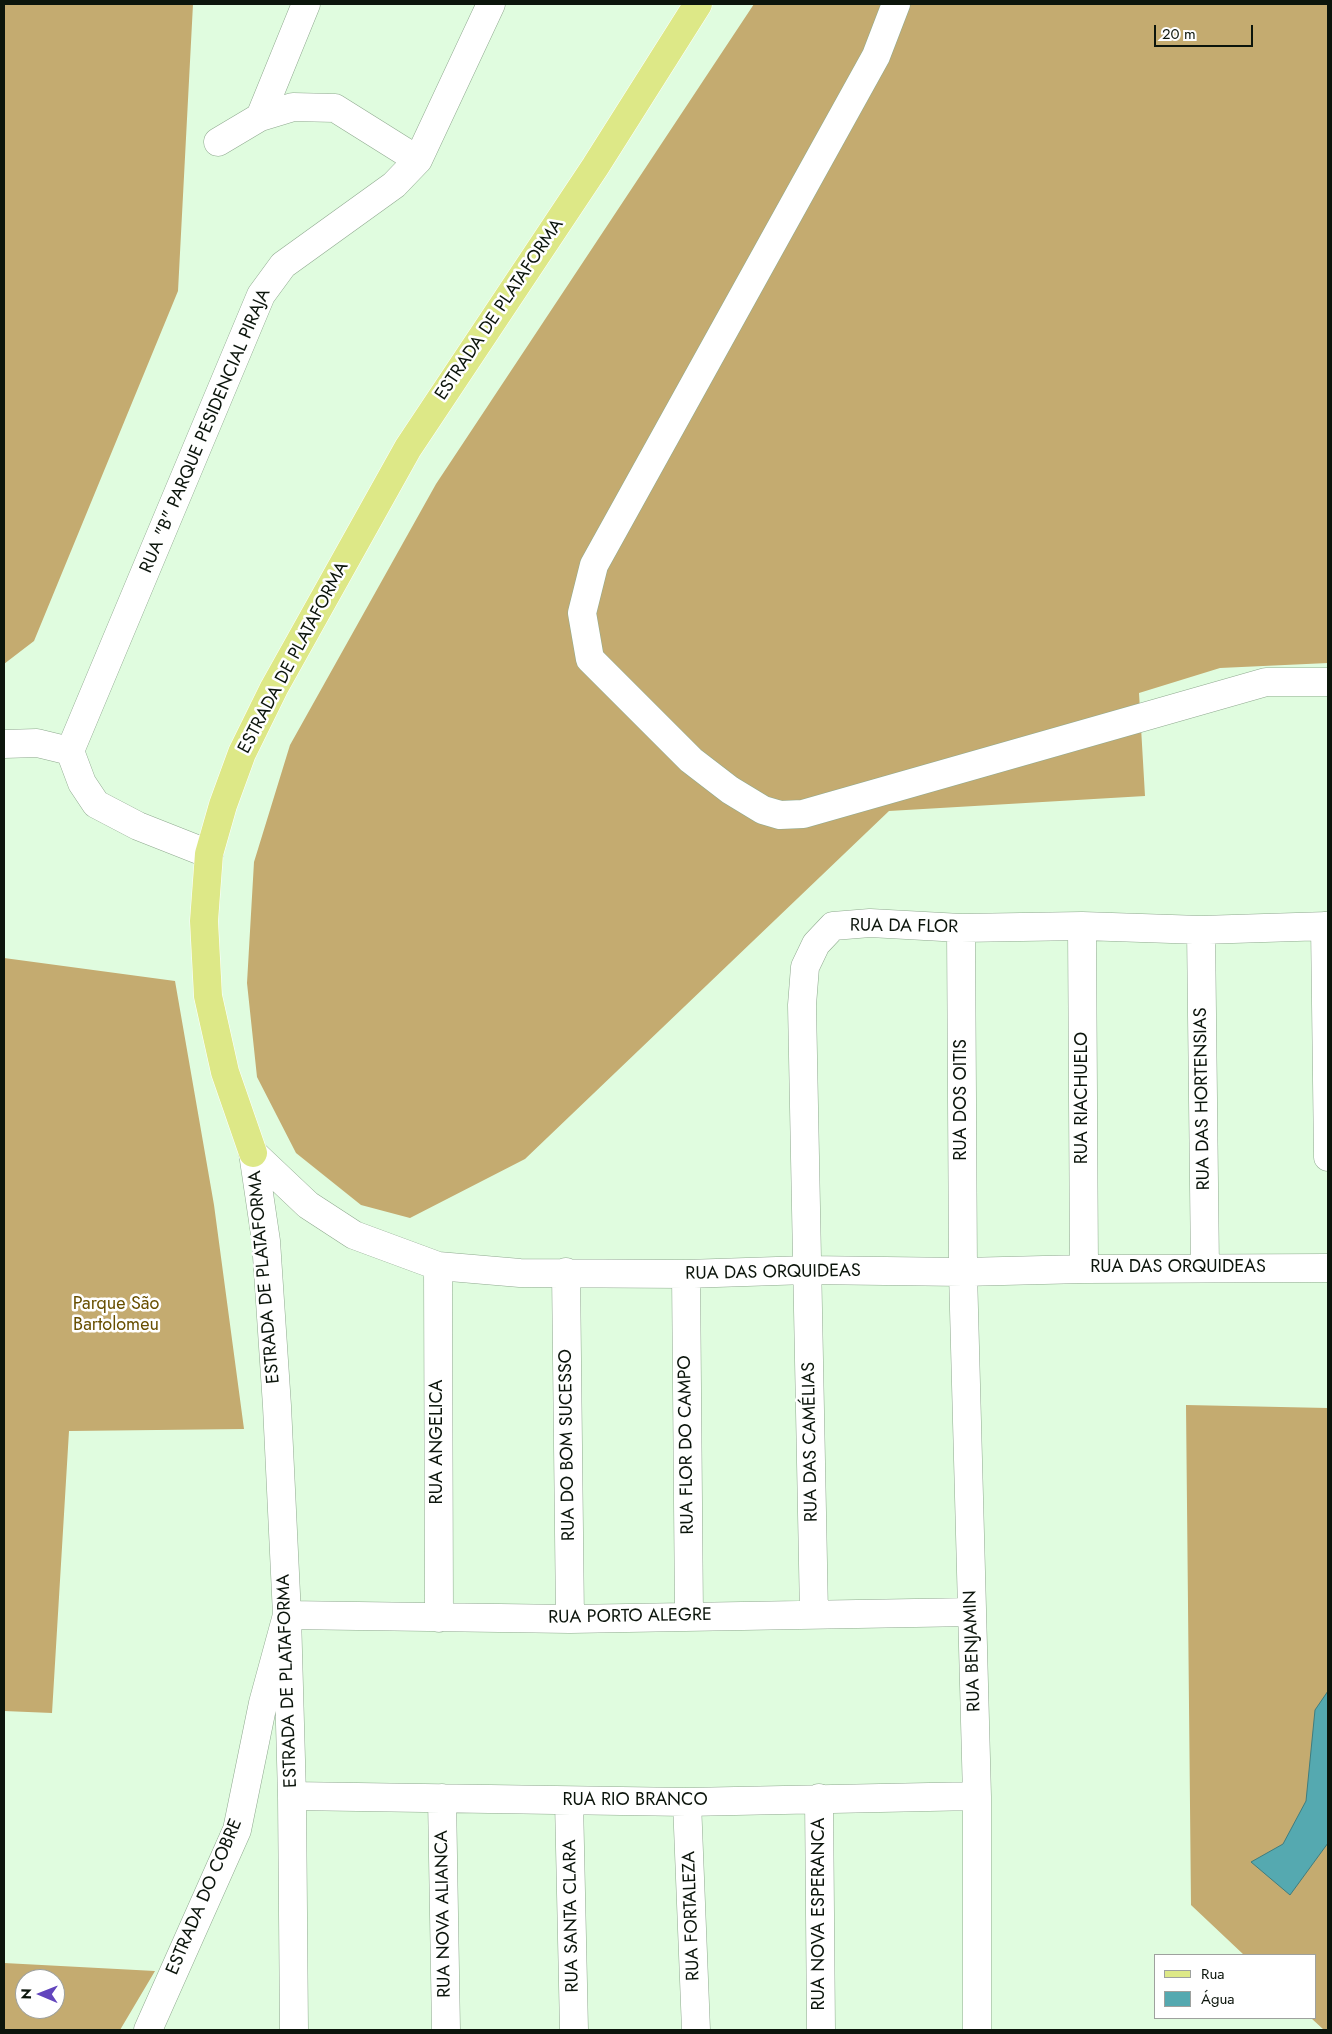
<!DOCTYPE html>
<html>
<head>
<meta charset="utf-8">
<style>
  body { margin:0 }
  #map { position:relative; width:1332px; height:2034px; overflow:hidden; background:#e0fcdf; font-family:Jost,sans-serif }
  canvas { display:block }
  .frame { position:absolute; inset:0; border:5px solid #0c150c; pointer-events:none }
  .legend { position:absolute; left:1154px; top:1954px; width:162px; height:65px; box-sizing:border-box; background:#fff; border:1px solid #9ea19e; margin:0; padding:6px 9px; list-style:none; font-size:15px; color:#0c150c }
  .legend li { display:flex; align-items:center; gap:10px; height:25px }
  .legend b { width:25px; border:1px solid #9ea19e }
  .north { position:absolute; left:15px; top:1969px; width:50px; height:50px; box-sizing:border-box; background:#fff; border:1px solid #9ea19e; border-radius:50%; rotate:271deg; font-size:14px; font-weight:700; line-height:20px; text-align:center; color:#0c150c }
  .north::after { content:''; display:block; margin:auto; width:18px; height:22px; background:#6245bd; clip-path:polygon(50% 0,100% 100%,50% 72%,0 100%) }
  .scale { position:absolute; left:1154px; top:25px; width:99px; height:22px; box-sizing:border-box; border:2px solid #0c150c; border-top:0; padding-left:6px; font-size:15px; line-height:18px; white-space:nowrap; color:#0c150c; -webkit-text-stroke:4px #fff; paint-order:stroke }
</style>
</head>
<body>
<div id="map">
<canvas width="1332" height="2034"></canvas>
<div class="frame"></div>
<ul class="legend">
<li><b style="height:6px;background:#dde887"></b>Rua</li>
<li><b style="height:14px;background:#55a9b0"></b>Água</li>
</ul>
<div class="north">N</div>
<div class="scale">20 m</div>
</div>
<script>
const c = document.querySelector('canvas').getContext('2d');
c.lineJoin = 'round';
function fillPath(path, color) { c.fillStyle = color; c.fill(path, 'evenodd'); }
const poly = rows => new Path2D(rows.map(r => 'M' + r).join(''));
function stroke(path, color, width, dash) { c.strokeStyle = color; c.lineWidth = width; c.lineCap = dash ? 'butt' : 'round'; c.setLineDash(dash || []); c.stroke(path); }
function label(font, color, halo, rows, align = 'center') {
  c.font = font + ' Jost,sans-serif'; c.lineWidth = 5; c.setLineDash([]); c.textBaseline = 'middle'; c.strokeStyle = halo; c.fillStyle = color; for (const [text, x, y, turn = 0] of rows) {
    c.save(); c.translate(x, y); c.rotate((+turn || 0) * Math.PI / 180); c.textAlign = isNaN(turn) ? turn : align; if (halo) c.strokeText(text, 0, 0); c.fillText(text, 0, 0); c.restore();
  }
}
const forest = poly([
  [4,4,193,4,178,291,34,641,4,664],
  [754,4,1328,4,1328,663,1220,668,1139,693,1145,796,889,811,525,1159,410,1218,361,1205,296,1153,257,1077,247,983,254,862,290,745,436,484],
  [4,958,175,981,214,1205,244,1429,69,1431,52,1713,4,1711],
  [1186,1405,1328,1408,1328,2030,1324,2030,1311,2018,1316,2018,1316,1955,1244,1955,1191,1905],
  [4,1963,155,1971,120,2030,4,2030],
  [25,1979,55,1979,55,2009,25,2009]
]);
const water = poly([
  [1328,1691,1328,1843,1290,1895,1251,1862,1283,1844,1306,1801,1315,1710,1328,1691]
]);
const minor = poly([
  [896,4,876,56,594,565,582,613,590,659,691,760,730,790,763,810,780,815,803,814,1266,682,1328,682],
  [260,117,306,4],
  [218,142,260,117,293,107,335,108,418,160],
  [4,744,37,743,70,751,82,783,96,804,138,826,209,854],
  [70,751,261,295,283,265,394,185,418,160,491,4],
  [1082,926,1084,1269],
  [1325,926,1328,1157],
  [961,928,963,1272,977,1796,977,2030],
  [1201,930,1205,1268],
  [253,1153,308,1205,354,1235,438,1266,520,1273,686,1274,807,1270,963,1272,1084,1269,1328,1268],
  [253,1153,266,1241,277,1406,287,1615,292,1796,294,2030],
  [438,1266,439,1618],
  [566,1272,570,1619],
  [686,1274,689,1616],
  [814,1614,802,1005,805,967,816,944,833,926,870,923,961,928,1082,926,1201,930,1328,926],
  [292,1796,687,1802,977,1796],
  [442,1798,446,2030],
  [819,1798,821,2030],
  [569,1801,574,2030],
  [687,1802,696,2030],
  [148,2030,237,1830,263,1703,287,1615,570,1619,972,1612]
]);
const major = poly([
  [253,1153,225,1072,208,996,204,921,209,854,223,805,242,753,274,688,408,448,595,167,698,4]
]);
const streetNames = [
  ["ESTRADA DE PLATAFORMA",500,310,-56],
  ["RUA \"B\" PARQUE PESIDENCIAL PIRAJA",206,431,-67],
  ["ESTRADA DE PLATAFORMA",294,658,-62],
  ["RUA DA FLOR",904,927,1],
  ["RUA RIACHUELO",1083,1098,-90],
  ["RUA DAS HORTENSIAS",1203,1099,-91],
  ["RUA DOS OITIS",962,1100,-90],
  ["RUA DAS ORQUIDEAS",1178,1268],
  ["RUA DAS ORQUIDEAS",773,1273,-1],
  ["ESTRADA DE PLATAFORMA",265,1277,-95],
  ["RUA ANGELICA",438,1442,-90],
  ["RUA DAS CAMÉLIAS",811,1442,-91],
  ["RUA DO BOM SUCESSO",568,1445,-91],
  ["RUA FLOR DO CAMPO",687,1445,-91],
  ["RUA PORTO ALEGRE",630,1617,-1],
  ["RUA BENJAMIN",973,1651,-92],
  ["ESTRADA DE PLATAFORMA",288,1681,-92],
  ["RUA RIO BRANCO",635,1801],
  ["ESTRADA DO COBRE",205,1897,-67],
  ["RUA NOVA ALIANCA",444,1914,-91],
  ["RUA NOVA ESPERANCA",820,1914,-90],
  ["RUA SANTA CLARA",572,1916,-91],
  ["RUA FORTALEZA",692,1916,-92]
];
const parkNames = [
  ["Parque São",116,1305],
  ["Bartolomeu",116,1326]
];
fillPath(forest, '#c4ab70');
fillPath(water, '#55a9b0');
stroke(water, '#3f7d7f', 1);
stroke(minor, '#8fa98f', 29);
stroke(major, '#fff', 29);
stroke(minor, '#fff', 28);
stroke(major, '#dde887', 28);
label('18px', '#0c150c', '#fff', streetNames);
label('18px', '#684f01', '#fff', parkNames);
</script>
</body>
</html>
